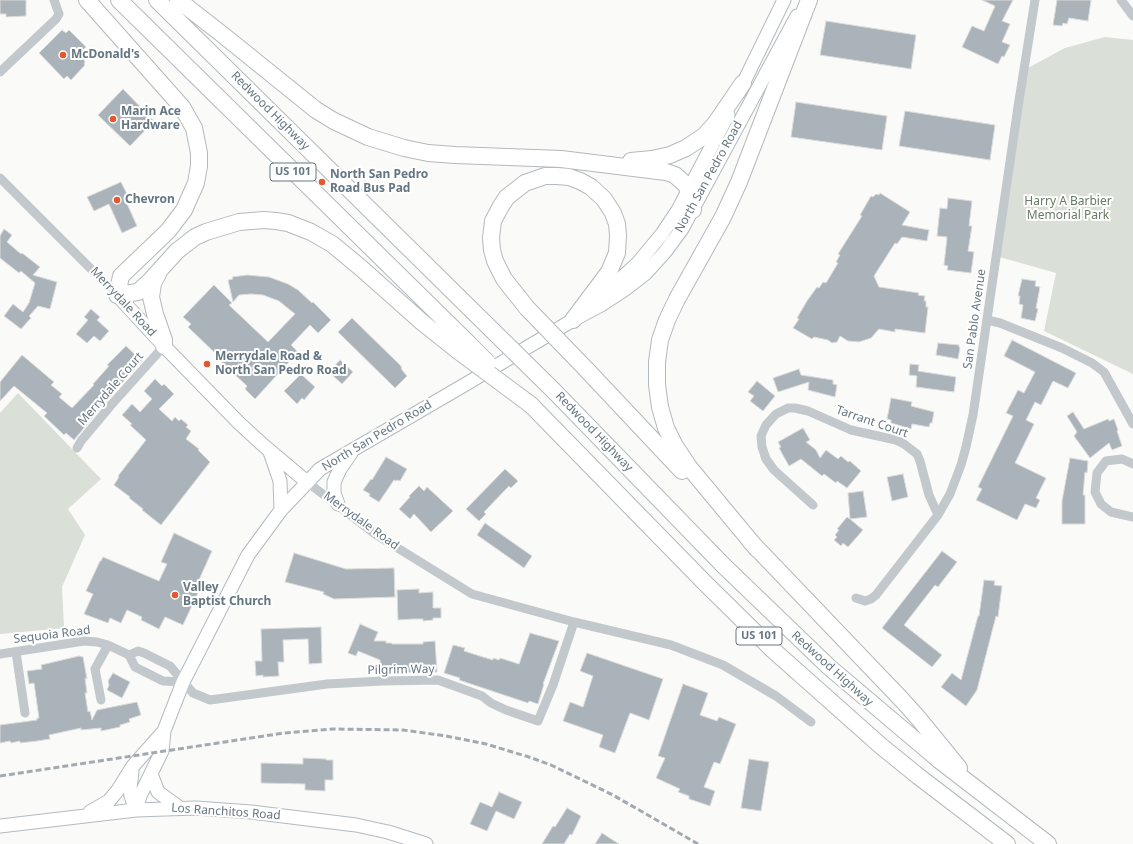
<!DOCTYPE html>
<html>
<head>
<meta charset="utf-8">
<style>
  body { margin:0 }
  canvas { display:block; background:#fafaf8 }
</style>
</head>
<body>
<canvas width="1133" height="844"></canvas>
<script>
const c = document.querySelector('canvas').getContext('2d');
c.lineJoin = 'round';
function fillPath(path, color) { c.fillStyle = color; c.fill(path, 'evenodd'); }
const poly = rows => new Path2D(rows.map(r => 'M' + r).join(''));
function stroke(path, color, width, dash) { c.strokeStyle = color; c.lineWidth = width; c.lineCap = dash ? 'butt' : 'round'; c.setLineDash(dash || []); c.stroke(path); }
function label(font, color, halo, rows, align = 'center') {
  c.font = font + ' "Noto Sans",sans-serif'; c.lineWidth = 4; c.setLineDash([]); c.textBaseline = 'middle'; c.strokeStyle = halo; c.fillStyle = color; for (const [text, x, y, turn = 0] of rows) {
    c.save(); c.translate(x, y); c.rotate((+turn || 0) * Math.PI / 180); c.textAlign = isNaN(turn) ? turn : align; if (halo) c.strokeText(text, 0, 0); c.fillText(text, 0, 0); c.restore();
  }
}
const green = poly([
  [1105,37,1133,40,1133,374,1044,331,1056,273,996,256,1024,70,1065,48],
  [18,393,101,479,68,509,85,535,62,587,64,628,0,634,0,413]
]);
const building = poly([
  [0,0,26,0,26,16,6,17,6,14,0,14,0,0],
  [982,0,1013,0,1002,21,1010,24,1002,42,1010,45,1004,57,1002,56,998,64,962,47,972,26,984,31,995,6,982,0],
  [1057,0,1091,0,1088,21,1069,18,1067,24,1063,23,1062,26,1053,25,1057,0],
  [826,21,916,35,911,69,820,55,826,21],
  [62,30,66,33,69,30,86,47,82,51,87,56,84,60,85,62,84,64,85,65,71,80,67,76,64,79,39,53,62,30],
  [123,89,154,121,130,146,98,115,123,89],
  [796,102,887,116,882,150,791,137,796,102],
  [905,111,995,125,990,160,899,146,905,111],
  [121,182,128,196,124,197,137,226,122,233,109,204,94,211,87,197,121,182],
  [880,193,910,212,902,225,929,230,927,241,902,237,897,244,895,243,874,276,879,287,919,293,918,295,925,296,924,301,926,301,926,307,928,307,925,333,895,329,895,332,879,329,871,338,859,342,848,341,840,336,837,342,832,343,828,340,814,337,812,339,793,328,799,319,797,318,807,301,817,287,819,288,823,282,826,283,838,263,836,262,840,255,838,254,862,216,860,215,871,196,873,197,876,194,879,195,880,193],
  [948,198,972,201,969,226,972,226,968,251,974,252,971,273,947,270,948,266,944,265,947,237,937,236,940,208,947,209,948,198],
  [4,229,12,235,7,242,21,254,22,253,40,267,33,275,57,282,50,309,38,306,29,316,31,318,21,329,4,316,13,304,23,312,29,303,35,283,21,271,19,273,0,258,0,236,4,229],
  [247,275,269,277,288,284,298,290,312,303,313,302,331,320,318,333,310,325,291,345,298,352,255,399,245,389,247,386,214,355,216,354,188,327,191,324,183,317,214,285,232,303,229,305,268,342,295,314,279,301,263,295,251,294,239,295,233,302,228,280,233,279,232,277,247,275],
  [1022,279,1036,281,1035,286,1040,287,1036,308,1038,309,1035,321,1021,318,1023,305,1019,304,1020,296,1018,296,1022,279],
  [91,309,100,317,97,320,109,331,100,341,94,336,87,343,76,334,88,320,84,317,91,309],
  [352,318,401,366,402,370,407,376,395,388,338,332,352,318],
  [1012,340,1076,373,1068,388,1053,381,1041,405,1035,402,1026,420,1034,424,1015,463,1046,478,1036,498,1040,500,1036,508,1025,504,1017,520,976,500,982,489,978,487,1013,416,1006,413,1018,390,1024,393,1035,372,1004,356,1012,340],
  [938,343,959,345,959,347,960,348,958,359,936,355,938,343],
  [126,346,142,361,114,392,74,440,66,433,64,435,44,416,47,413,14,386,0,401,0,382,22,355,54,382,51,385,62,394,59,397,72,408,94,385,93,384,109,366,107,365,126,346],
  [340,360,353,372,342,384,329,372,340,360],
  [910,364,919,365,918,371,956,377,954,392,916,387,917,376,909,375,910,364],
  [799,369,801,375,833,380,833,384,837,385,835,397,808,390,809,382,778,392,773,378,799,369],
  [301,374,315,387,304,400,302,398,297,404,284,391,301,374],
  [155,379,162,386,164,384,174,394,159,409,172,421,175,417,179,421,181,419,188,425,186,427,191,431,186,439,199,449,198,450,210,462,161,525,142,510,143,509,129,498,130,497,114,485,119,477,118,476,146,440,130,425,132,424,122,415,132,404,140,412,152,399,144,391,155,379],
  [757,381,775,396,763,411,750,401,754,396,748,392,757,381],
  [891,398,912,402,911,406,934,412,932,423,930,423,929,427,912,424,911,429,891,423,891,420,887,419,891,398],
  [1073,412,1084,429,1108,419,1109,421,1114,419,1118,430,1117,431,1122,446,1112,450,1109,443,1090,458,1074,436,1077,432,1067,416,1073,412],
  [803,428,810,440,806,442,816,450,820,458,826,450,838,459,841,456,848,462,850,461,861,471,847,488,837,481,836,483,824,474,822,476,801,459,789,466,779,448,781,447,778,442,803,428],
  [386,457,407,469,400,481,397,480,396,481,394,480,379,502,369,496,370,494,363,490,371,479,372,480,386,457],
  [1070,458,1088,461,1087,473,1085,472,1083,495,1085,495,1085,524,1062,524,1062,501,1070,458],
  [505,469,518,481,511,488,509,486,484,512,486,514,479,521,466,509,505,469],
  [903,474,908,497,892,501,887,477,903,474],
  [419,486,424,491,427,487,453,511,431,532,414,514,410,519,399,509,410,497,409,496,419,486],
  [863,491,867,517,850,519,863,530,848,547,843,543,841,546,834,540,837,537,835,535,839,530,837,529,847,517,850,519,848,493,863,491],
  [485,523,532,556,524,568,477,535,485,523],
  [174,533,212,551,198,582,202,584,183,625,165,617,159,629,141,620,142,617,127,610,121,623,110,618,108,623,84,614,93,594,86,591,100,561,101,561,103,557,159,581,167,564,161,562,174,533],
  [942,551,957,562,938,587,935,585,904,625,942,655,932,667,882,628,942,551],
  [294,553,346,569,394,568,395,597,334,599,323,594,324,592,285,582,294,553],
  [984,580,995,581,994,585,1002,586,998,617,996,616,977,690,966,706,941,687,952,673,961,680,978,616,979,616,984,580],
  [419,589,419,593,433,592,433,608,441,608,441,618,433,618,433,620,423,621,423,619,413,619,398,620,397,590,419,589],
  [360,624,378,632,374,641,386,641,386,643,392,643,392,644,423,644,423,642,435,641,437,672,380,673,380,660,358,651,356,656,348,653,360,624],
  [321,627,322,663,309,664,308,639,283,640,284,662,278,662,279,676,263,677,263,675,256,676,255,661,262,661,261,629,321,627],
  [530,633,559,641,543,684,544,684,538,704,529,701,528,703,459,680,460,678,444,673,453,645,465,648,464,651,483,657,493,660,493,658,499,660,500,658,519,664,530,633],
  [587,653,663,679,649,720,630,713,615,753,599,747,603,735,563,721,570,702,583,707,593,676,580,671,587,653],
  [79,656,83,657,87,679,85,678,87,693,85,693,88,712,90,711,92,720,97,710,137,702,141,715,129,719,130,722,120,725,120,727,101,731,101,728,81,730,81,728,49,735,50,739,37,741,20,743,20,741,11,743,10,741,0,743,0,725,37,720,37,718,39,718,34,683,29,684,27,671,42,669,41,665,79,656],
  [113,673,130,682,122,698,107,690,109,685,108,681,113,673],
  [683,684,708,693,700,715,717,721,719,717,736,724,720,764,714,762,704,787,715,791,710,806,689,799,689,796,678,792,680,789,656,778,665,758,658,756,683,684],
  [303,758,326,759,326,760,333,760,333,780,325,780,325,791,305,790,305,784,261,783,261,763,303,764,303,758],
  [749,759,769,762,761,811,741,808,749,759],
  [499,792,522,802,514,819,496,811,487,831,470,824,480,802,492,807,499,792],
  [567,808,581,816,572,835,570,834,564,844,542,844,553,826,555,827,567,808],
  [602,833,619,844,595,844,602,833]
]);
const minor = poly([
  [1121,0,1133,16],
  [0,72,56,19,59,14,54,0],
  [0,178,117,295],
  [987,320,1000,323,1062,348,1092,363,1104,372,1133,424],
  [77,448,81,441,112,404,164,346],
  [1133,464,1122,459,1106,461,1097,473,1095,492,1101,504,1111,512,1133,517],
  [307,482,375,534,472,594,574,622,671,645,723,665,776,696,811,722],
  [813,505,774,470,766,459,762,447,761,436,766,425,776,414,788,408,795,408,808,411,851,430,896,440,904,444,917,454,920,461,929,495,938,515],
  [856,598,865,601,871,599,876,595,938,515,950,494,961,465,966,447,973,415,1018,107,1035,0],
  [16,652,25,713],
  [0,654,84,641,97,642,108,645,129,655,135,667,163,681,183,682],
  [129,655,138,651,144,653,170,666,193,693,210,700,327,684,382,681,438,680,482,696,491,703,506,710,538,721,553,685,574,622],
  [101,700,95,669,108,645]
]);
const secondary = poly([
  [739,92,784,0],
  [117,295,164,346,239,423,263,445,307,482],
  [599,298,638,263,662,234,678,210,728,115],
  [270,452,280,481,281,510],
  [338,504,334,493,334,482,340,469,351,453],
  [132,772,130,788,131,796,136,810],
  [151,774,158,792,180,808],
  [136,810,140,796,162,751,164,731,183,682,248,555,281,510,320,469,466,384,573,320,601,305,624,290,646,273,665,252,682,229,797,16],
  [90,812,109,801,113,796,118,790,133,766,164,731],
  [0,826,136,810,196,808,251,812,356,825,388,832,426,844]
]);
const motorway = poly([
  [87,0,182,107,194,128,199,153,199,166,196,183,184,210,168,231,121,276,117,295,138,292,149,282,177,251,195,237,206,232,239,222,264,220,276,221,288,223,311,232,332,244,361,268,423,323,457,350],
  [119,0,468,343],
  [157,0,492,330],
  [178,0,223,35,316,110,334,121,368,137,404,148,428,153,455,155,561,159,666,172,675,175,686,185,690,194,693,210],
  [631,161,652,159,670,155,686,148,704,136,715,124,743,83],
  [158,274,153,283,151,297,155,314,164,340,164,346],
  [527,308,504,279,495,261,492,250,491,238,493,221,501,206,507,197,525,183,545,176,557,176,569,177,580,181,591,187,604,199,613,213,617,224,618,235,617,253,609,272,573,320],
  [586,369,682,471],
  [554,391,724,566,829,667,939,760,1048,844],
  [531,405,704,582,773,650,881,746,918,776,1007,844],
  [750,541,903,701,919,719,959,768],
  [757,549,689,467,675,446,666,428,660,407,657,385,657,362,660,340,667,320,677,299,723,217,739,182,809,0]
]);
const rail = poly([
  [0,776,284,733,333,729,403,730,446,736,486,744,529,757,551,765,613,795,698,844]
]);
const motorwayBridge = poly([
  [527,308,586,369],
  [492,330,554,391],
  [468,343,488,363],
  [457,350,531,405]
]);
const markers = [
  [63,55,4,"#e4572e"],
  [113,119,4,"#e4572e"],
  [322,182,4,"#e4572e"],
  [117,200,4,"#e4572e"],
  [207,364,4,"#e4572e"],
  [175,595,4,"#e4572e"]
];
const shields = [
  [293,172,46],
  [759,636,46]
];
const shieldNames = [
  ["US 101",293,172],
  ["US 101",759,636]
];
const poiNames = [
  ["McDonald's",71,55],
  ["Marin Ace",121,112],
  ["Hardware",121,126],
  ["North San Pedro",330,175],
  ["Road Bus Pad",330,189],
  ["Chevron",125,200],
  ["Merrydale Road &",215,357],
  ["North San Pedro Road",215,371],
  ["Valley",183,588],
  ["Baptist Church",183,602]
];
const streetNames = [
  ["Redwood Highway",270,111,45],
  ["North San Pedro Road",709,177,-61],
  ["Merrydale Road",123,302,47],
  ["San Pablo Avenue",975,319,-82],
  ["Merrydale Court",111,389,-49],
  ["Tarrant Court",872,422,19],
  ["Redwood Highway",594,432,46],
  ["North San Pedro Road",377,436,-31],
  ["Merrydale Road",361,521,36],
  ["Sequoia Road",52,635,-7],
  ["Redwood Highway",832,669,42],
  ["Pilgrim Way",401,670,-1],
  ["Los Ranchitos Road",226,812,4]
];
const parkNames = [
  ["Harry A Barbier",1068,202],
  ["Memorial Park",1068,216]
];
fillPath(green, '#dadfd7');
fillPath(building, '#aab3b9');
stroke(building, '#dcdcda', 1);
stroke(secondary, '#b3babf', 15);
stroke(motorway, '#b4b9bd', 18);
stroke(minor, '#c3c8cc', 9);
stroke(secondary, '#fff', 13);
stroke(motorway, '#fff', 16);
stroke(rail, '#a2aab0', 3, [6, 3]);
stroke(motorwayBridge, '#b4b9bd', 18, []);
stroke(motorwayBridge, '#fff', 16);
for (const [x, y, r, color] of markers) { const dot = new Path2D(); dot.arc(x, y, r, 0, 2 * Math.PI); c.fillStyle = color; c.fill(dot); stroke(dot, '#fff', 1.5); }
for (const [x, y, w] of shields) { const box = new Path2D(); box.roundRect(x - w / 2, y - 9, w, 18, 3); c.fillStyle = '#fff'; c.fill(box); stroke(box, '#657683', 1); }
label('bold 11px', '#657683', null, shieldNames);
label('bold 12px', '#657683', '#fff', poiNames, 'left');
label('12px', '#657683', '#fff', streetNames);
label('12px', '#687a64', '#fff', parkNames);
</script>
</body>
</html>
